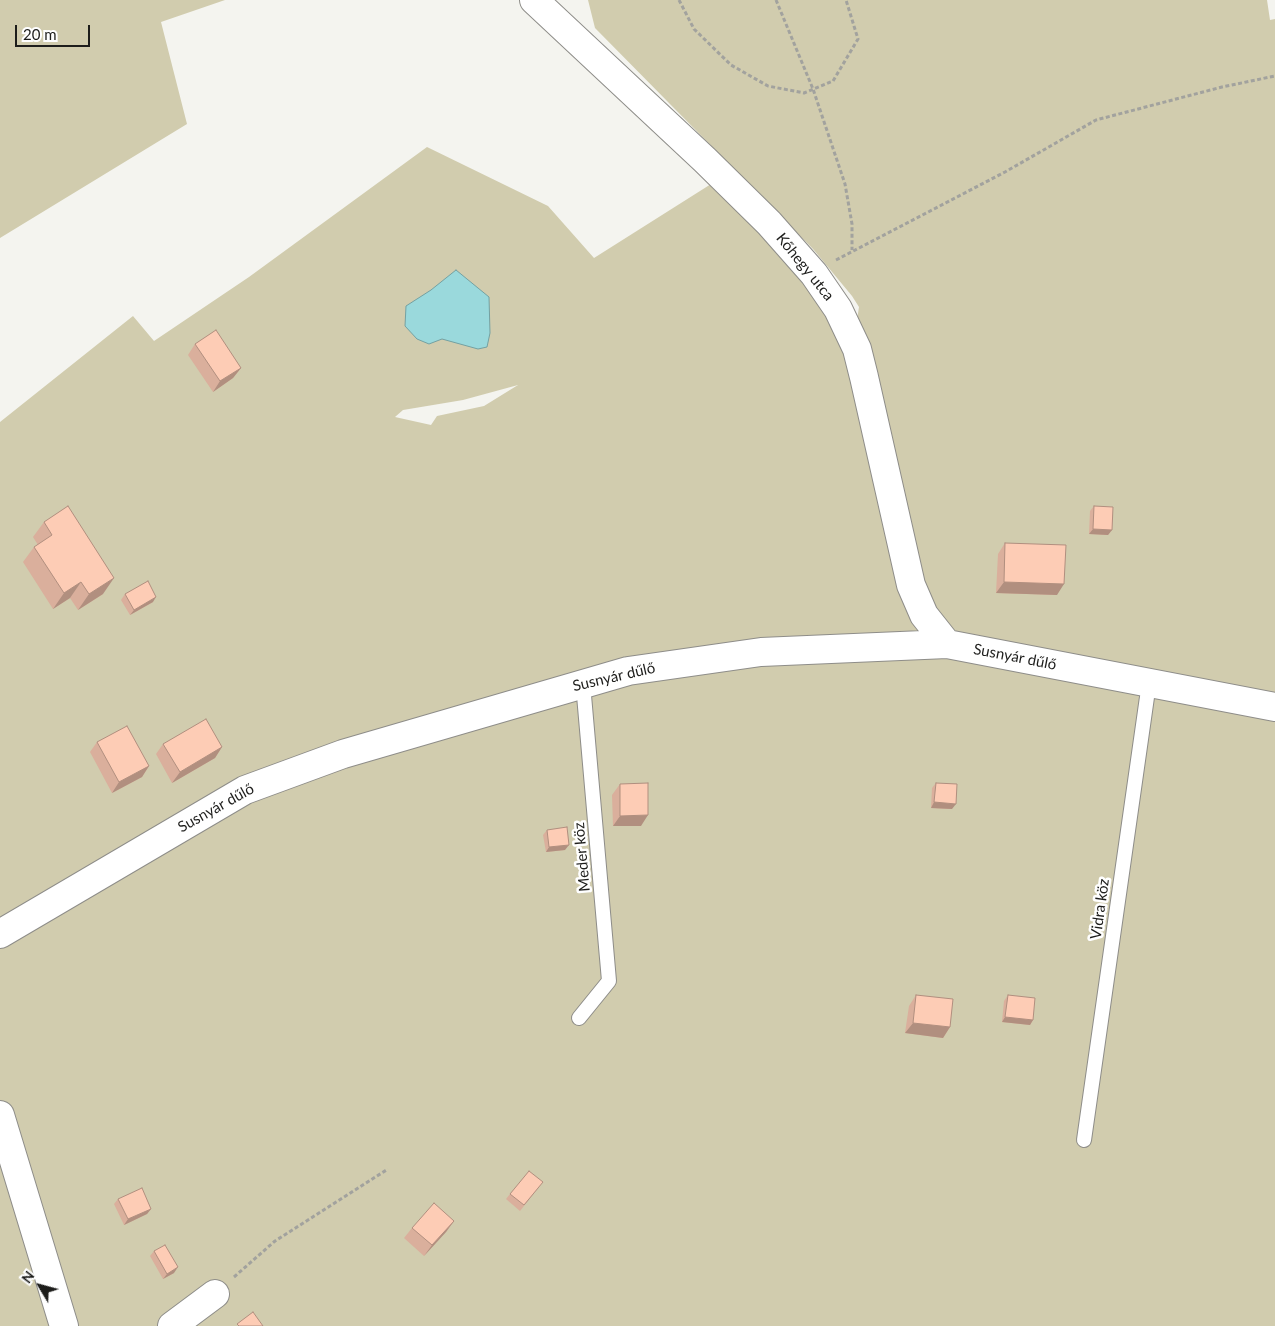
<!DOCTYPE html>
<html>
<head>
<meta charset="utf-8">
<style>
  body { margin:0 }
  #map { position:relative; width:1275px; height:1326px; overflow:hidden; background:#f4f4ef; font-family:Lato,sans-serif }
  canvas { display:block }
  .north { position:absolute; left:15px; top:1261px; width:50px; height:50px; -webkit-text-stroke:4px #fff; paint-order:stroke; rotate:307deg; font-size:14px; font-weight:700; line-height:20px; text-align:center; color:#1d1d1b }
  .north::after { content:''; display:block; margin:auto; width:18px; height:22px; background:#1d1d1b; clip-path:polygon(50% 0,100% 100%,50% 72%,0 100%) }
  .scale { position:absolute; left:15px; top:25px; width:75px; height:22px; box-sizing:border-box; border:2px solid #1d1d1b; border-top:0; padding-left:6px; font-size:15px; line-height:18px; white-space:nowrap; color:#1d1d1b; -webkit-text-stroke:4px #fff; paint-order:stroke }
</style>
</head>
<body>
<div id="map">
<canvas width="1275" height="1326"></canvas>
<div class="north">N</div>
<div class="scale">20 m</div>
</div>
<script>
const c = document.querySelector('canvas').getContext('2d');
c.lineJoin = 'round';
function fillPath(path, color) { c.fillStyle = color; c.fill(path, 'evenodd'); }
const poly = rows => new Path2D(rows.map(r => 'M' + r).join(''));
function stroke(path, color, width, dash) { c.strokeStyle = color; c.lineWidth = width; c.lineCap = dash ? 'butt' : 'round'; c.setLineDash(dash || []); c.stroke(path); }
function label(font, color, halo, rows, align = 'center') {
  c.font = font + ' Lato,sans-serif'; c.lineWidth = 5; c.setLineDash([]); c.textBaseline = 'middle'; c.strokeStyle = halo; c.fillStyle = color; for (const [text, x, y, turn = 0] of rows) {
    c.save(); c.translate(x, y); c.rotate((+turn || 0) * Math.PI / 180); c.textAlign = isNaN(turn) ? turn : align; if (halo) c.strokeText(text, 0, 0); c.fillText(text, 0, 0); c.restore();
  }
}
const green = poly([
  [0,0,225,0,161,22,187,124,0,238],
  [588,0,1267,0,1270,20,1275,19,1275,1326,0,1326,0,422,133,316,154,341,249,277,427,147,548,206,594,258,719,179,811,276,852,352,859,307,852,296,813,249,595,28],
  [518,385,484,406,437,416,431,425,395,417,403,410,463,400]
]);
const water = poly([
  [456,270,489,297,490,333,487,347,478,349,442,339,429,344,417,339,405,326,406,306,431,290,456,270]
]);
const path = poly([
  [679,0,694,29,731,65,768,86,804,93,833,81,858,39,846,0],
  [776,0,813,89,845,184,852,224,852,250],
  [836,260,1005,172,1096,120,1222,87,1275,76],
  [234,1277,275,1241,388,1169]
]);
const service = poly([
  [579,1018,609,981,583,684],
  [1084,1140,1149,683]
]);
const minor = poly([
  [534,0,705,160,769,223,814,274,838,309,857,349,864,377,911,585,924,615,947,644],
  [0,934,245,790,343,754,628,671,761,652,947,644,1275,707],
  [0,1115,64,1326],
  [172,1326,215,1294]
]);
const wall = poly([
  [195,344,241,368,233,378,213,392,188,355],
  [1094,506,1112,530,1108,535,1089,534,1090,511],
  [44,522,103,594,78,610,70,598,53,609,23,562,34,547,38,545,33,537],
  [1005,543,1057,595,996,593,998,554],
  [125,594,153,602,130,615,121,600],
  [97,742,149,766,142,777,112,793,90,752],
  [163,744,222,747,215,758,172,783,156,754],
  [936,783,952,809,931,808,932,788],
  [620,784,641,826,613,826,612,795],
  [547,830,565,850,546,852,543,835],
  [916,995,950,1027,943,1038,905,1033,909,1006],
  [1008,995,1033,1020,1030,1025,1002,1022,1004,1001],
  [539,1187,520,1211,506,1199,510,1194],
  [118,1199,151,1209,147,1214,124,1225,114,1204],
  [454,1221,446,1232,424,1256,404,1238,412,1228],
  [154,1251,174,1273,163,1279,150,1256]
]);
const shadedWall = poly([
  [241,368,233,378,213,392,220,381],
  [1093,529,1112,530,1108,535,1089,534],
  [114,578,103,594,78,610,89,594],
  [81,582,70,598,53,609,64,593],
  [1004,582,1064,584,1057,595,996,593],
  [156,597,153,602,130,615,134,610],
  [222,747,215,758,172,783,180,772],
  [149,766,142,777,112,793,119,782],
  [934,802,956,804,952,809,931,808],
  [648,815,641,826,613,826,620,816],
  [569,845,565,850,546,852,549,847],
  [1005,1017,1033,1020,1030,1025,1002,1022],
  [913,1023,950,1027,943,1038,905,1033],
  [151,1209,147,1214,124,1225,128,1219],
  [454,1221,446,1232,424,1256,432,1245],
  [178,1267,174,1273,163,1279,167,1274]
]);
const building = poly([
  [216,330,241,368,220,381,195,344,216,330],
  [68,506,114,578,89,594,81,582,64,593,34,547,52,535,44,522,68,506],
  [1094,506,1113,507,1112,530,1093,529,1094,506],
  [1005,543,1066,545,1064,584,1004,582,1005,543],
  [148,581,156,597,134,610,125,594,148,581],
  [206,719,222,747,180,772,163,744,206,719],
  [127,726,149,766,119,782,97,742,127,726],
  [648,783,648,815,620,816,620,784,648,783],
  [936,783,957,784,956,804,934,802,936,783],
  [567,827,569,845,549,847,547,830,567,827],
  [916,995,953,999,950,1027,913,1023,916,995],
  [1008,995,1035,998,1033,1020,1005,1017,1008,995],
  [529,1171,543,1182,524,1205,510,1194,529,1171],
  [142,1188,151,1209,128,1219,118,1199,142,1188],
  [434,1203,454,1221,432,1245,412,1228,434,1203],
  [165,1245,178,1267,167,1274,154,1251,165,1245],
  [253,1312,263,1326,239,1326,237,1324,253,1312]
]);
const streetNames = [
  ["Kőhegy utca",805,267,51],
  ["Susnyár dűlő",1015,657,11],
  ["Susnyár dűlő",614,677,-13],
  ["Susnyár dűlő",216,808,-29],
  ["Meder köz",582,857,-95],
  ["Vidra köz",1100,909,-82]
];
fillPath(green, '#d1ccae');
fillPath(water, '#9ad9dc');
stroke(water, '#74a1a2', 1);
stroke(service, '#8e8d89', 16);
stroke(minor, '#8e8d89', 30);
stroke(path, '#a2a29e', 3, [4, 2.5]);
stroke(service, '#fff', 14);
stroke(minor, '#fff', 28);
fillPath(wall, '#daaf9c');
fillPath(shadedWall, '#b18f7f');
fillPath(building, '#fdccb5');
stroke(building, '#b18f7f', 1);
label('15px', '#1d1d1b', '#fff', streetNames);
</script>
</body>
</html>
